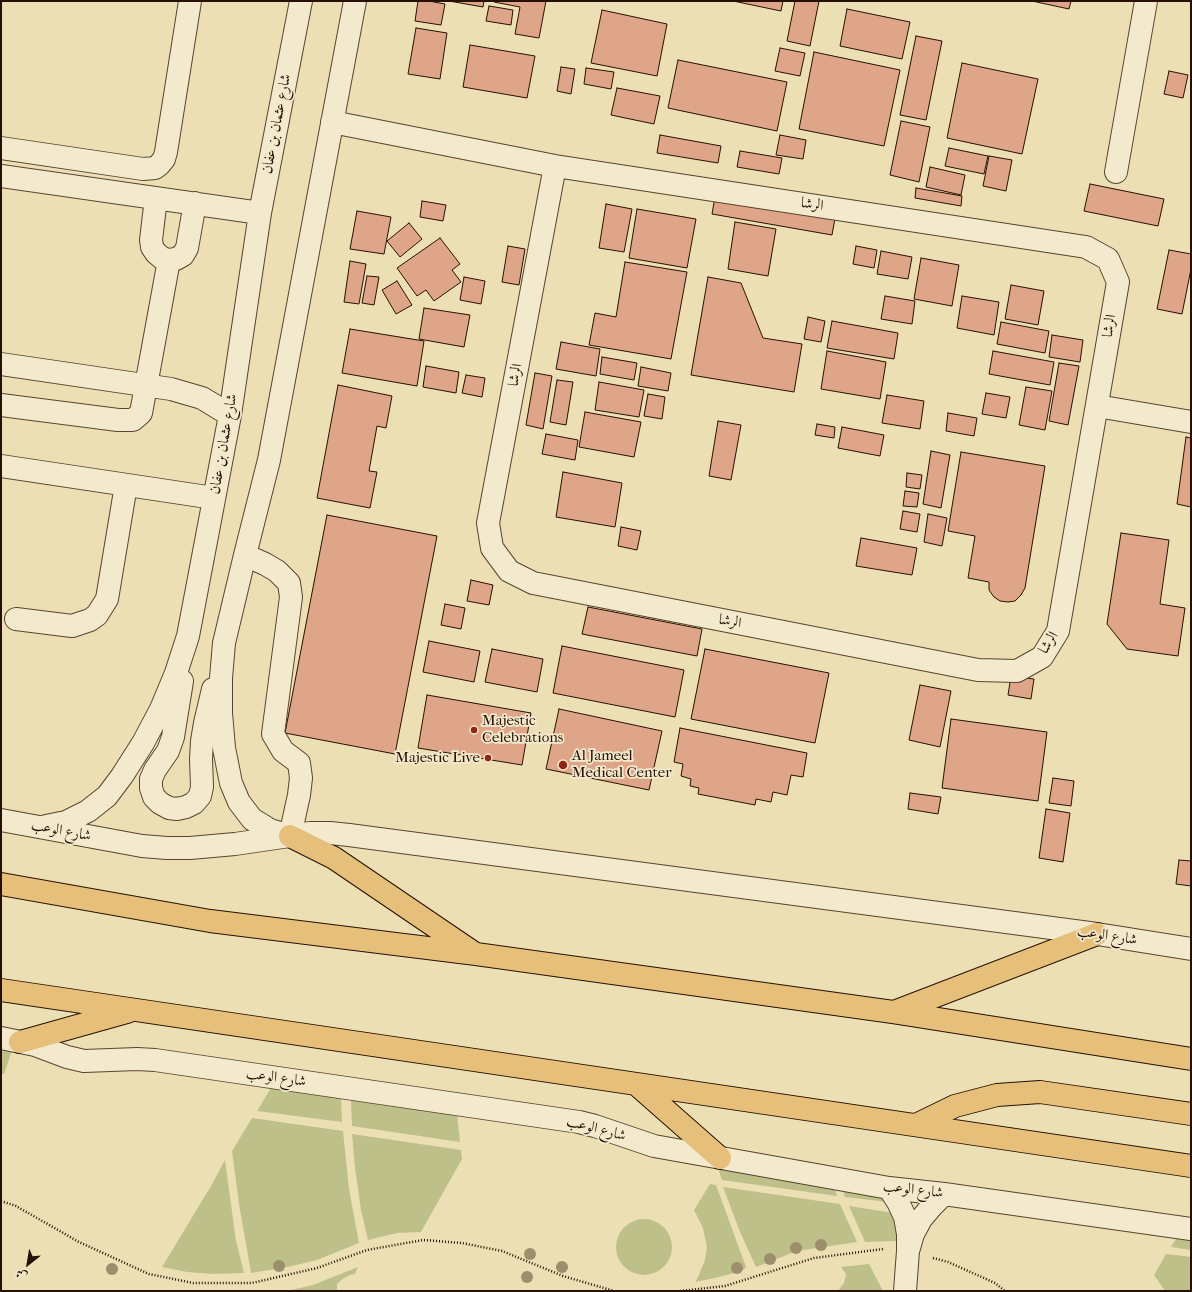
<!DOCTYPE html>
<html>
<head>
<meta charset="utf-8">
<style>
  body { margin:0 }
  #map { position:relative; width:1192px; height:1292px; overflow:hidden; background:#eddfb4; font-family:"IM FELL French Canon",Amiri,serif }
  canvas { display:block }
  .frame { position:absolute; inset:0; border:2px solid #271003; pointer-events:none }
  .north { position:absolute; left:8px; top:1244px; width:40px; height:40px; -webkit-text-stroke:3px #f3eace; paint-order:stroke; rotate:211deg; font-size:11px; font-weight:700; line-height:16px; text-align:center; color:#271003 }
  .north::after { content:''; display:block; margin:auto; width:14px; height:18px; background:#271003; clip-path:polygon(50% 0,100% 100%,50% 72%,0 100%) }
</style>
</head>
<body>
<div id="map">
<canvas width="1192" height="1292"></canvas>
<div class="frame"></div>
<div class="north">ش</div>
</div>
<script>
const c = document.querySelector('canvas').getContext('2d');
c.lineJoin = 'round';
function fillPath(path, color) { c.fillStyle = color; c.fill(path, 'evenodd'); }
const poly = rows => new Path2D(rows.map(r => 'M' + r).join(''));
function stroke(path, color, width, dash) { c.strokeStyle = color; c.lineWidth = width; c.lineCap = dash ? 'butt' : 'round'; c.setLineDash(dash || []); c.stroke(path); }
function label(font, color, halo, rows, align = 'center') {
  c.font = font + ' "IM FELL French Canon",Amiri,serif'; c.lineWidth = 3.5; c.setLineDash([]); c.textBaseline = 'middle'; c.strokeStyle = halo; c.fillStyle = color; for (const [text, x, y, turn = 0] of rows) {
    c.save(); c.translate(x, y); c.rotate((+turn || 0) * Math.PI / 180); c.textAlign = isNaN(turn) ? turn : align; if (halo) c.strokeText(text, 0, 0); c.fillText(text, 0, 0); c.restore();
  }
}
const green = poly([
  [1,1048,12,1050,4,1074,1,1074],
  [271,1088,341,1098,342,1122,257,1111],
  [351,1100,457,1114,460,1142,352,1126],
  [252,1118,343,1131,349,1189,359,1243,317,1260,288,1267,251,1273,239,1204,232,1151],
  [352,1134,461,1150,462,1159,421,1232,397,1233,368,1240,361,1210,355,1168],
  [728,1155,832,1179,837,1196,722,1180,719,1171],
  [225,1160,236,1241,244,1273,213,1274,187,1272,162,1267,211,1186],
  [839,1177,896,1203,845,1197],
  [710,1184,716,1185,746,1267,742,1271,715,1278,695,1282,698,1277,705,1260,707,1247,703,1228,694,1210],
  [723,1187,840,1204,857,1242,797,1251,756,1267,740,1232],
  [849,1206,900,1214,896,1241,865,1242],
  [1191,1215,1191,1250,1171,1247],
  '616 1247a28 28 0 1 1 56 0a28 28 0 1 1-56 0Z',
  [1166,1254,1191,1257,1191,1291,1165,1291,1154,1275],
  [869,1264,883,1291,838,1291,844,1283,846,1274,841,1267],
  [358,1267,355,1274,350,1275,344,1278,337,1284,337,1291,287,1291,313,1285]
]);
const building = poly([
  [418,1,429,1,445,4,441,25,415,21,418,1],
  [449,1,484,1,483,7,449,1],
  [494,1,546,1,539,38,515,34,520,7,494,2,494,1],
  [733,1,783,1,781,11,733,1],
  [795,1,819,1,810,46,787,41,795,1],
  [1032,1,1071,1,1069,9,1032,1],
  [489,6,513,10,511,25,486,21,489,6],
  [847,9,910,22,902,59,840,46,847,9],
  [602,10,667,24,657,76,591,63,602,10],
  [416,28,447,33,440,79,408,74,416,28],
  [916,36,942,41,926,120,900,115,916,36],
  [470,45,535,56,527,98,463,87,470,45],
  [780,48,805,53,800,76,775,71,780,48],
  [814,52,900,70,884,146,799,129,814,52],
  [678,60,787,82,777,131,668,108,678,60],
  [962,63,1038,79,1022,154,947,138,962,63],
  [561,67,575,69,571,94,557,91,561,67],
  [586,68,614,72,611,89,584,84,586,68],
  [1169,71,1188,75,1183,98,1164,94,1169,71],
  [617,88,660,96,654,124,611,115,617,88],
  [901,121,930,127,919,182,890,175,901,121],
  [660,135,721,146,718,163,657,153,660,135],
  [780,135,806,140,803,159,776,155,780,135],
  [949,148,988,156,984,174,945,166,949,148],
  [740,151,782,158,779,174,737,167,740,151],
  [989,156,1012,160,1006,191,983,186,989,156],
  [930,167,965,175,961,195,926,187,930,167],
  [1090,184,1164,199,1158,226,1084,211,1090,184],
  [916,188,962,196,961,206,915,198,916,188],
  [715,197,835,218,832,235,712,214,715,197],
  [422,201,446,205,443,221,420,217,422,201],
  [606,204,632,209,624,252,599,248,606,204],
  [637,209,696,219,687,268,629,258,637,209],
  [357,211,391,217,384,254,350,249,357,211],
  [735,222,776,229,768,276,728,269,735,222],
  [409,223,422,239,400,257,387,241,409,223],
  [440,238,460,264,452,270,461,282,434,301,426,290,417,296,397,268,440,238],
  [508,246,525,249,519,285,502,282,508,246],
  [856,246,877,250,874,268,853,264,856,246],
  [1169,250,1191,254,1191,269,1182,314,1157,309,1169,250],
  [881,251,912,257,908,279,877,274,881,251],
  [921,258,959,265,952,306,914,299,921,258],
  [350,261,366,264,359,304,344,302,350,261],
  [625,262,687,272,671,359,589,345,595,313,616,317,625,262],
  [367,276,379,277,374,305,362,303,367,276],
  [464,277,485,281,481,304,460,300,464,277],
  [708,277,741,283,763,338,802,344,794,392,691,375,708,277],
  [397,281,412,305,396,314,382,290,397,281],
  [1011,285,1044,291,1038,325,1005,319,1011,285],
  [885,296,915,301,912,324,881,319,885,296],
  [962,296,999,302,994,335,957,328,962,296],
  [424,308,470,315,464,347,419,339,424,308],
  [808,317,825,321,821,342,804,339,808,317],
  [832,321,898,333,894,359,827,348,832,321],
  [1001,322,1049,331,1045,353,997,344,1001,322],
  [350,329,424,341,417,386,342,373,350,329],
  [1052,335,1083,340,1080,362,1049,357,1052,335],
  [561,342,600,349,596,376,556,369,561,342],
  [827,351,886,362,880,399,821,389,827,351],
  [993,351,1054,362,1050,385,989,374,993,351],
  [602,357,637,363,634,380,600,374,602,357],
  [1059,363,1079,366,1068,425,1049,421,1059,363],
  [426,366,459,372,456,393,423,387,426,366],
  [641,367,671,373,668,391,638,386,641,367],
  [535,373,552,376,543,429,526,425,535,373],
  [466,375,485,378,482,397,462,393,466,375],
  [557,380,573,382,566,425,550,422,557,380],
  [599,382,644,390,639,417,595,410,599,382],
  [338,385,392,396,386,428,377,426,369,471,377,472,370,508,317,498,338,385],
  [1026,387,1052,391,1045,430,1019,425,1026,387],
  [986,393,1010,397,1006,418,982,414,986,393],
  [648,394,665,397,662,419,644,416,648,394],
  [887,395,924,401,920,429,882,423,887,395],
  [585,412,641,422,634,457,579,447,585,412],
  [948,413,977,418,974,436,946,431,948,413],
  [718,421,741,425,731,480,709,476,718,421],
  [817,424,835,427,834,438,815,435,817,424],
  [842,427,884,435,880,456,838,448,842,427],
  [546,434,578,440,575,460,542,454,546,434],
  [1186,437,1191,438,1191,507,1177,504,1186,437],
  [931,451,950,455,941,508,923,504,931,451],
  [961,452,1045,466,1025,588,1021,595,1015,601,1008,602,1000,601,994,597,989,590,989,582,968,578,975,536,948,531,961,452],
  [563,472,622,483,615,527,556,517,563,472],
  [907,473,922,475,920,489,906,487,907,473],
  [905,491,919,493,917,507,903,506,905,491],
  [903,511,920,514,917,532,900,529,903,511],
  [928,514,947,518,942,546,924,542,928,514],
  [327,515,437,536,395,754,285,733,327,515],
  [621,527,641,531,637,550,618,546,621,527],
  [1121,533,1169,540,1160,604,1185,608,1178,656,1127,649,1107,624,1121,533],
  [861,538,917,548,912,575,856,566,861,538],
  [471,580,493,585,489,605,467,601,471,580],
  [445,604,465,608,461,629,441,625,445,604],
  [588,607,702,629,697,656,582,634,588,607],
  [429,641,480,651,474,682,423,672,429,641],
  [562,646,684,670,675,717,553,693,562,646],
  [492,649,543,659,537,692,485,682,492,649],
  [705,649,829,673,815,743,691,719,705,649],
  [1011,676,1034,679,1031,699,1008,695,1011,676],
  [920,685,951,691,940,747,909,740,920,685],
  [427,695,531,713,522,765,418,748,427,695],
  [559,709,662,731,649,790,546,769,559,709],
  [951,719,1047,732,1038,801,942,788,951,719],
  [680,728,807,753,803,777,791,775,787,795,773,792,771,802,756,799,755,805,698,794,699,788,690,786,691,779,681,776,683,764,674,762,680,728],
  [1053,778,1074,781,1071,806,1049,803,1053,778],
  [910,793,941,797,938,814,908,809,910,793],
  [1046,809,1070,813,1063,862,1039,858,1046,809],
  [1179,860,1191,861,1191,886,1176,884,1179,860]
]);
const path = poly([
  [1,1201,16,1206,79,1242,149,1274,193,1283,252,1283,317,1268,367,1250,423,1240,462,1243,502,1251,563,1276,614,1291],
  [933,1258,948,1262,995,1283,1005,1291],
  [680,1291,725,1286,814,1258,883,1249]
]);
const minor = poly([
  [332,122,555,166,1086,247,1108,259,1118,282,1058,631,1042,657,1017,671,978,670,533,583,509,571,492,548,488,523,555,166],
  [1,148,143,169,155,168,159,165,164,159,166,152,190,1],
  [1116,172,1146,1],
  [1,176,260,213],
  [156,198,151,240,152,247,156,253,162,258,169,260,176,259,183,255,187,248,195,203],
  [1,364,171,389,202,398,230,415],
  [1,405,118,420,133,420,141,413,169,260],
  [1097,406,1191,422],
  [1,466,214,498],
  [245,555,265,564,277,571,289,583,291,597,273,734,283,751,299,763,301,778,299,795,290,836,270,830,252,819,239,802,231,783,224,748,221,713,221,678,224,643,245,555,269,460,355,1],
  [16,619,72,626,90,620,97,615,107,599,126,485],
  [182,681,173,737,168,751,155,770,151,779,151,788,154,797,160,803,169,808,177,809,186,807,194,803,200,796,202,787,201,759,202,741,205,723,213,689],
  [1,820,142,846,167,848,190,848,235,844,310,833,330,833,349,835,1097,934,1191,949],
  [46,826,66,822,88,811,107,796,122,776,143,743,161,709,176,673,188,636,230,415,260,213,301,1],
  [1,1038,35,1045,67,1057,84,1061,137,1059,155,1060,579,1122,595,1126,654,1146,889,1188,944,1194,1191,1229],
  [889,1188,898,1202,905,1217,908,1234,908,1251,905,1291],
  [909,1248,913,1234,921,1219,932,1206,944,1194]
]);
const major = poly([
  [290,836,334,858,474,953],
  [1,884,210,921,476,954,893,1012,1191,1059],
  [1,990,1191,1166],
  [894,1012,1097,934],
  [20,1042,127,1012],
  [636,1084,720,1158],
  [916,1125,955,1106,997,1095,1040,1092,1191,1114]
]);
const trees = [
  [821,1245],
  [796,1248],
  [530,1254],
  [770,1259],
  [279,1266],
  [562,1267],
  [737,1268],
  [112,1269],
  [527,1277]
];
const markers = [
  [474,730,4,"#8f2418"],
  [488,758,4,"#8f2418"],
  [563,765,5,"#8f2418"]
];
const streetNames = [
  ["شارع عثمان بن عفان",277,124,-79],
  ["الرشا",812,205,9],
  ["الرشا",1110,326,-80],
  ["الرشا",516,375,-79],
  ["شارع عثمان بن عفان",224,444,-80],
  ["الرشا",730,622,11],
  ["الرشا",1049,643,-58],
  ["شارع الوعب",61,831,11],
  ["شارع الوعب",1107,936,9],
  ["شارع الوعب",276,1078,8],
  ["شارع الوعب",596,1129,15],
  ["شارع الوعب",913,1190,7]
];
const poiNames = [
  ["Majestic",482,721],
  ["Celebrations",482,738],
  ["Al Jameel",572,756],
  ["Medical Center",572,773],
  ["Majestic Live",480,758,"right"]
];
fillPath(green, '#bec089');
fillPath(building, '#dea589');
stroke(building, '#271003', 1);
stroke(minor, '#58442f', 24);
stroke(major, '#271003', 24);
stroke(path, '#271003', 2.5, [1, 2]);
stroke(minor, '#f3eace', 22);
stroke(major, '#e6c07a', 22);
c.fillStyle = '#9d8f6c';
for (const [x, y] of trees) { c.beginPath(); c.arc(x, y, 6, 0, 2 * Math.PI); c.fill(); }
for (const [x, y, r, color] of markers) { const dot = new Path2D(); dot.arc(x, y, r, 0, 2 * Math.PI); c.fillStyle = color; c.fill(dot); stroke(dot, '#f3eace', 1.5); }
label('15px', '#271003', '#f3eace', streetNames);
label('15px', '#271003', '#f3eace', poiNames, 'left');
</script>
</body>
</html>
